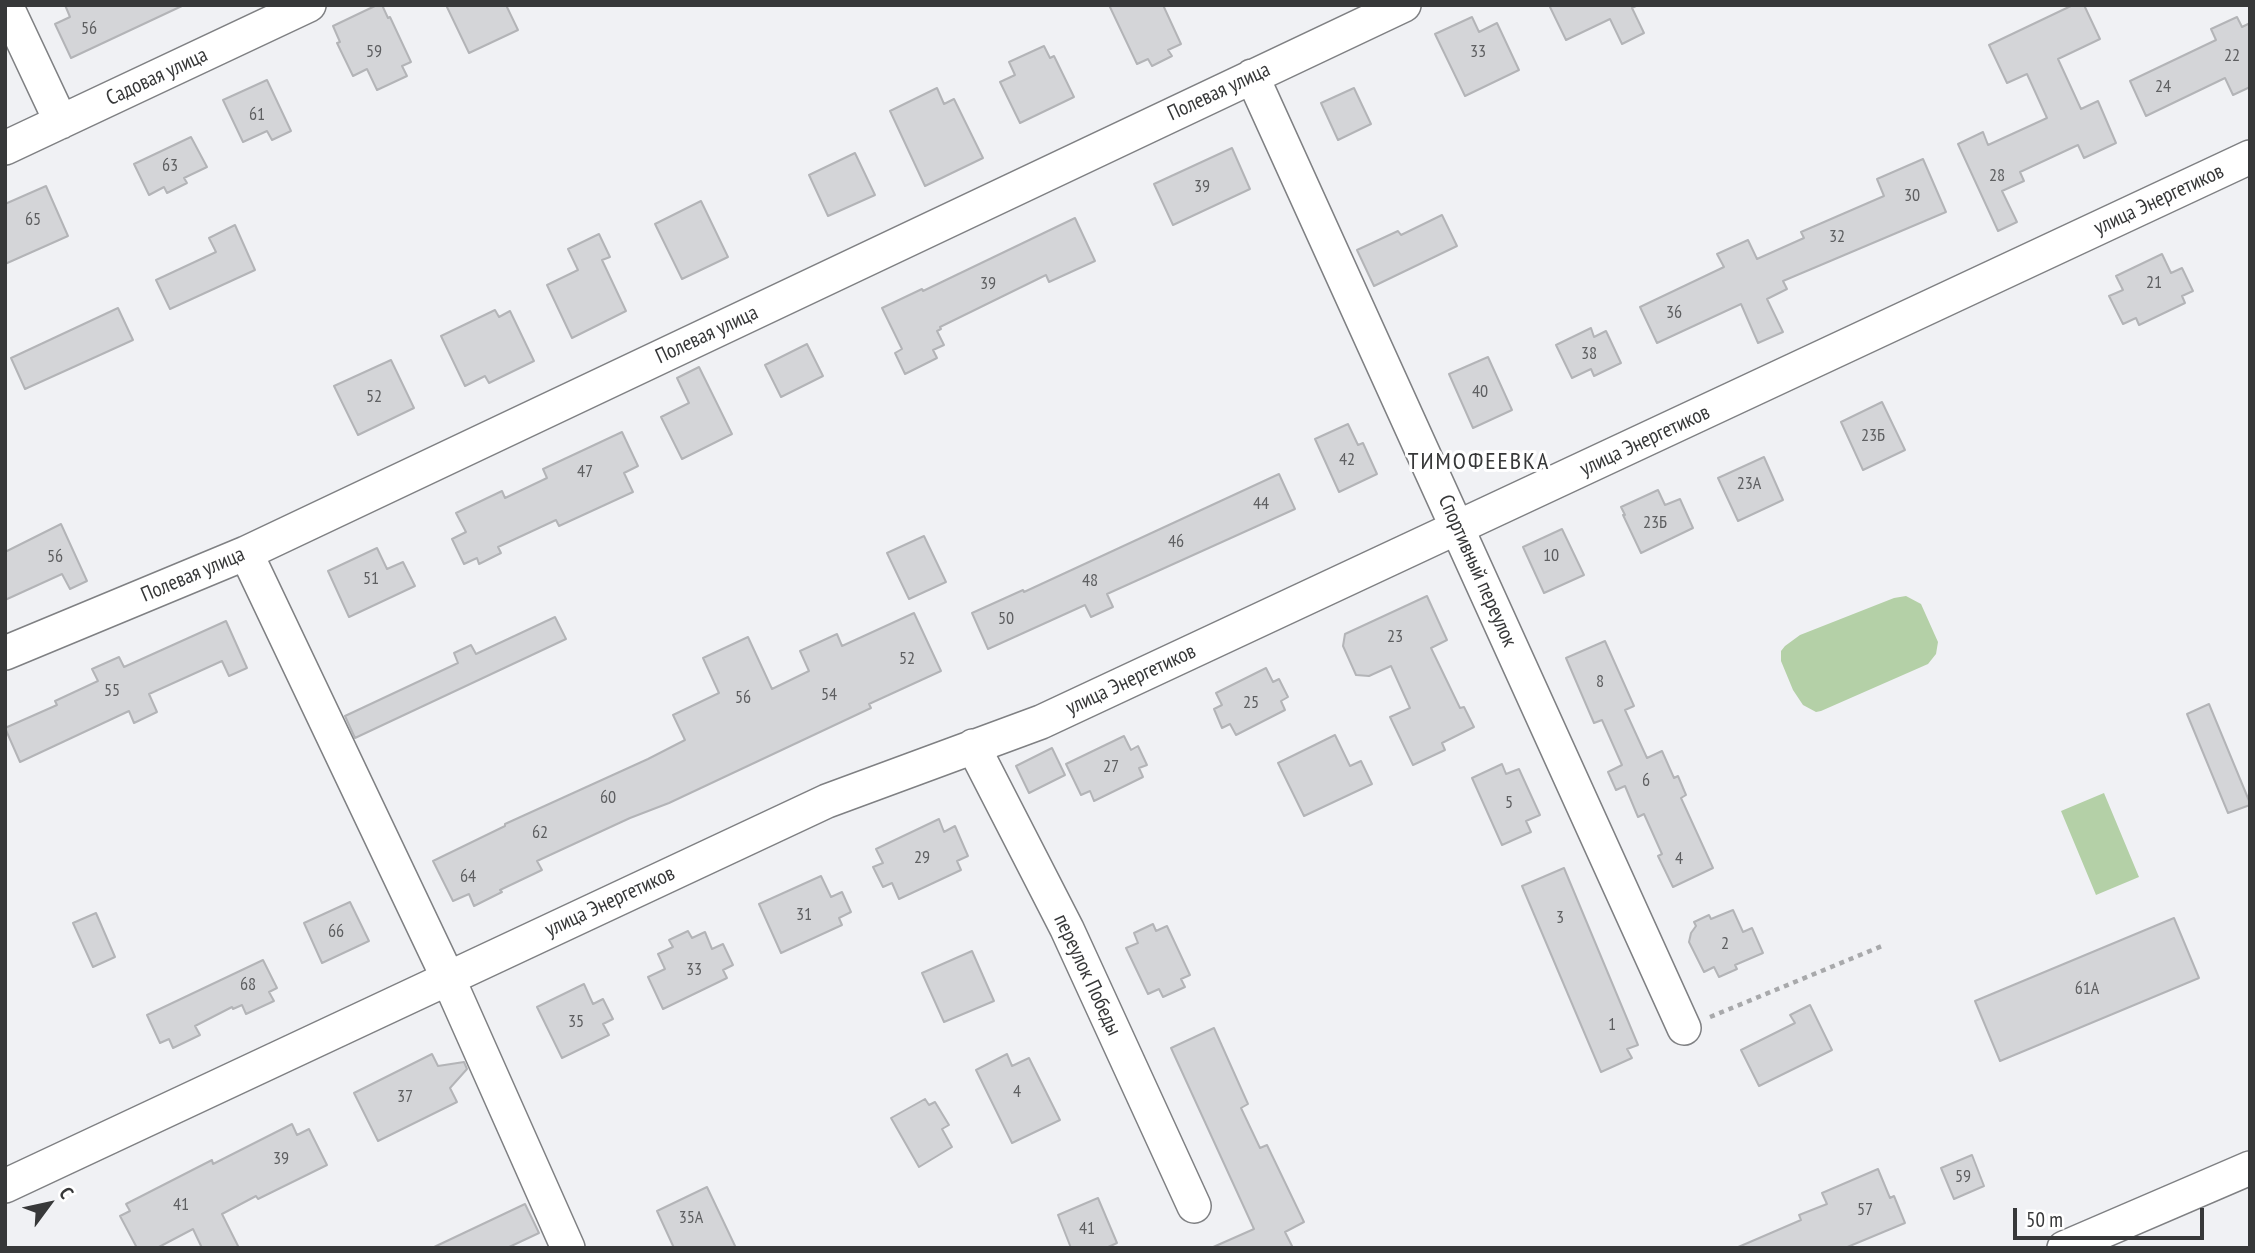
<!DOCTYPE html>
<html>
<head>
<meta charset="utf-8">
<style>
  body { margin:0 }
  #map { position:relative; width:2255px; height:1253px; overflow:hidden; background:#f0f1f4; font-family:"PT Sans Narrow",sans-serif }
  canvas { display:block }
  .frame { position:absolute; inset:0; border:7px solid #373839; pointer-events:none }
  .north { position:absolute; left:14px; top:1169px; width:70px; height:70px; -webkit-text-stroke:5px #fff; paint-order:stroke; rotate:57deg; font-size:19px; font-weight:700; line-height:28px; text-align:center; color:#373839 }
  .north::after { content:''; display:block; margin:auto; width:24px; height:32px; background:#373839; clip-path:polygon(50% 0,100% 100%,50% 72%,0 100%) }
  .scale { position:absolute; left:2013px; top:1208px; width:191px; height:32px; box-sizing:border-box; border:4px solid #373839; border-top:0; padding-left:9px; font-size:21px; line-height:24px; white-space:nowrap; color:#373839; -webkit-text-stroke:5px #fff; paint-order:stroke }
</style>
</head>
<body>
<div id="map">
<canvas width="2255" height="1253"></canvas>
<div class="frame"></div>
<div class="north">С</div>
<div class="scale">50 m</div>
</div>
<script>
const c = document.querySelector('canvas').getContext('2d');
c.lineJoin = 'round';
function fillPath(path, color) { c.fillStyle = color; c.fill(path, 'evenodd'); }
const poly = rows => new Path2D(rows.map(r => 'M' + r).join(''));
function stroke(path, color, width, dash) { c.strokeStyle = color; c.lineWidth = width; c.lineCap = dash ? 'butt' : 'round'; c.setLineDash(dash || []); c.stroke(path); }
function label(font, color, halo, rows, align = 'center') {
  c.font = font + ' "PT Sans Narrow",sans-serif'; c.lineWidth = 6; c.setLineDash([]); c.textBaseline = 'middle'; c.strokeStyle = halo; c.fillStyle = color; for (const [text, x, y, turn = 0] of rows) {
    c.save(); c.translate(x, y); c.rotate((+turn || 0) * Math.PI / 180); c.textAlign = isNaN(turn) ? turn : align; if (halo) c.strokeText(text, 0, 0); c.fillText(text, 0, 0); c.restore();
  }
}
const green = poly([
  [1906,596,1921,604,1938,642,1936,654,1928,664,1821,711,1816,712,1803,705,1793,690,1781,661,1781,651,1785,646,1800,635,1894,598],
  [2104,793,2139,877,2096,895,2061,811]
]);
const building = poly([
  [65,5,184,5,71,58,55,24,70,17,65,5],
  [377,5,382,5,388,18,390,17,411,62,402,66,407,76,377,90,367,69,353,76,337,43,340,42,333,26,377,5],
  [446,5,506,5,518,30,469,53,446,5],
  [1109,5,1163,5,1181,44,1168,50,1172,56,1152,66,1148,59,1137,64,1109,5],
  [1549,5,1638,5,1632,8,1644,33,1622,44,1610,19,1566,40,1549,5],
  [2073,5,2084,5,2100,39,2058,59,2081,109,2098,101,2116,143,2084,158,2078,145,2020,172,2024,181,2002,191,2017,222,1998,231,1958,144,1983,132,1988,145,2047,118,2027,74,2007,83,1989,45,2073,5],
  [1472,17,1479,32,1497,23,1519,70,1465,96,1435,34,1472,17],
  [2237,17,2242,27,2250,23,2250,87,2233,95,2225,78,2146,116,2130,81,2216,40,2211,29,2237,17],
  [1044,46,1050,58,1054,56,1074,97,1020,123,1000,82,1015,75,1009,62,1044,46],
  [267,80,291,131,272,140,267,131,243,142,223,100,267,80],
  [937,88,944,104,954,99,983,158,925,186,890,111,937,88],
  [1354,88,1371,124,1338,140,1321,103,1354,88],
  [191,137,207,167,184,178,187,183,167,193,164,187,149,195,134,164,191,137],
  [1232,148,1250,189,1173,225,1154,184,1232,148],
  [855,153,875,195,828,216,809,175,855,153],
  [1923,159,1946,212,1783,281,1787,289,1767,299,1783,332,1758,343,1741,304,1657,343,1640,307,1724,267,1717,254,1748,240,1757,259,1804,238,1801,232,1884,196,1877,179,1923,159],
  [46,186,68,236,5,264,5,204,46,186],
  [701,201,728,257,682,279,655,224,701,201],
  [1442,215,1457,246,1374,286,1357,250,1398,231,1401,235,1442,215],
  [1075,218,1095,261,1049,282,1046,275,940,327,941,329,937,331,944,345,933,350,937,358,905,374,895,353,902,349,882,308,922,289,923,291,1075,218],
  [235,225,255,270,170,309,156,280,216,252,209,238,235,225],
  [599,234,610,257,602,260,626,311,572,338,547,285,578,270,568,249,599,234],
  [2162,254,2171,273,2182,268,2193,291,2182,296,2185,303,2139,325,2136,318,2123,324,2109,296,2123,290,2116,276,2162,254],
  [118,308,133,340,25,389,11,358,118,308],
  [495,310,499,317,510,311,534,361,489,383,485,376,465,386,441,336,495,310],
  [1591,328,1594,337,1606,331,1621,363,1594,376,1591,369,1572,378,1556,345,1591,328],
  [807,344,823,376,781,397,765,365,807,344],
  [1488,357,1512,410,1473,428,1449,374,1488,357],
  [391,360,414,408,358,435,334,386,391,360],
  [699,367,732,434,682,459,661,417,689,403,677,378,699,367],
  [1882,402,1905,450,1863,470,1841,422,1882,402],
  [1348,424,1358,445,1363,443,1377,474,1339,492,1315,439,1348,424],
  [622,432,638,466,624,473,633,492,559,526,556,520,498,547,501,553,479,564,477,558,464,564,452,539,466,532,456,513,502,491,505,498,547,478,543,469,622,432],
  [1764,457,1783,500,1738,521,1718,478,1764,457],
  [1279,474,1295,509,1107,594,1113,607,1091,617,1085,605,988,649,972,613,1023,590,1024,592,1279,474],
  [1658,490,1665,505,1680,499,1693,528,1641,553,1623,515,1625,515,1621,507,1658,490],
  [61,524,87,581,70,589,62,574,5,600,5,552,61,524],
  [1562,529,1584,575,1544,593,1523,547,1562,529],
  [924,536,946,582,909,599,887,553,924,536],
  [377,548,387,569,403,562,415,586,349,617,328,571,377,548],
  [1427,596,1447,640,1431,648,1460,708,1464,707,1474,727,1442,743,1445,750,1413,765,1390,717,1410,708,1391,666,1369,676,1356,675,1343,646,1345,634,1427,596],
  [914,613,941,671,869,704,871,708,669,803,630,818,537,861,542,870,500,890,502,892,474,906,469,894,453,901,433,861,505,826,505,824,648,759,685,740,673,715,719,693,703,658,748,637,772,689,809,671,800,651,837,634,842,646,914,613],
  [555,617,566,639,355,738,345,716,458,663,454,653,471,645,476,654,555,617],
  [226,621,247,668,229,676,222,661,149,694,157,712,134,723,129,711,20,762,5,728,57,705,55,701,98,681,92,669,119,657,124,667,226,621],
  [1605,641,1634,706,1625,710,1647,758,1662,751,1674,778,1678,776,1686,795,1681,798,1713,868,1673,887,1658,856,1662,854,1644,814,1638,817,1625,786,1616,790,1608,772,1622,765,1602,720,1594,723,1566,658,1605,641],
  [1266,668,1273,682,1279,679,1288,697,1281,701,1285,710,1236,735,1230,724,1222,728,1214,709,1222,705,1216,693,1266,668],
  [2209,704,2250,803,2250,805,2228,813,2187,714,2209,704],
  [1335,735,1350,766,1361,761,1372,784,1304,816,1278,763,1335,735],
  [1124,736,1131,750,1138,746,1147,765,1139,768,1143,777,1094,801,1090,791,1081,795,1066,764,1124,736],
  [1052,748,1065,775,1029,793,1016,766,1052,748],
  [1502,764,1506,774,1519,769,1540,815,1526,821,1531,832,1502,845,1472,778,1502,764],
  [939,819,944,832,955,826,968,856,957,861,961,870,899,899,892,883,883,887,873,867,883,863,876,849,939,819],
  [1564,868,1638,1045,1627,1049,1632,1058,1601,1072,1522,886,1564,868],
  [821,876,831,897,842,892,851,912,839,918,842,925,781,953,759,904,821,876],
  [350,902,369,941,322,963,304,923,350,902],
  [1733,910,1743,932,1752,928,1763,953,1735,965,1737,969,1719,977,1714,967,1704,972,1689,942,1691,933,1696,926,1694,922,1709,915,1711,919,1733,910],
  [96,913,115,957,93,967,73,923,96,913],
  [2174,918,2199,978,2000,1061,1975,1001,2174,918],
  [1153,924,1156,931,1167,926,1190,975,1181,979,1185,987,1163,997,1159,989,1148,994,1126,948,1138,943,1134,933,1153,924],
  [688,931,692,938,705,932,712,949,723,944,733,965,723,970,727,978,663,1009,648,977,665,969,658,954,673,947,669,940,688,931],
  [972,951,994,1001,944,1022,922,973,972,951],
  [263,960,277,988,269,992,274,1001,246,1014,242,1005,233,1009,232,1007,195,1026,200,1035,173,1048,169,1039,160,1043,147,1015,263,960],
  [584,984,593,1004,603,999,613,1019,603,1024,609,1035,562,1058,537,1007,584,984],
  [1810,1005,1832,1050,1759,1086,1741,1050,1795,1023,1790,1015,1810,1005],
  [1214,1028,1248,1104,1241,1108,1260,1148,1267,1145,1304,1222,1285,1232,1293,1248,1211,1248,1254,1229,1171,1048,1214,1028],
  [432,1054,438,1066,464,1062,467,1069,450,1088,457,1102,378,1141,354,1093,432,1054],
  [1007,1054,1012,1066,1029,1058,1060,1120,1012,1143,976,1070,1007,1054],
  [925,1099,929,1105,935,1102,949,1125,942,1129,952,1147,919,1167,891,1118,925,1099],
  [292,1124,297,1135,309,1129,327,1165,258,1199,256,1196,222,1214,239,1248,202,1248,193,1229,157,1248,137,1248,120,1216,130,1211,126,1204,212,1160,213,1164,292,1124],
  [1972,1155,1984,1186,1954,1199,1941,1168,1972,1155],
  [1878,1169,1890,1198,1894,1196,1905,1223,1845,1248,1736,1248,1801,1220,1799,1215,1827,1204,1822,1193,1878,1169],
  [707,1187,736,1248,674,1248,657,1211,707,1187],
  [1098,1198,1117,1243,1106,1248,1071,1248,1058,1215,1098,1198],
  [525,1204,539,1233,507,1248,432,1248,525,1204]
]);
const path = poly([
  [1710,1017,1882,946]
]);
const minor = poly([
  [6,5,61,122],
  [1252,76,1684,1028],
  [5,148,309,5],
  [246,553,448,978,568,1248],
  [5,653,246,553,1404,5],
  [973,746,1067,929,1194,1206],
  [5,1186,827,801,1041,722,2250,157],
  [2064,1248,2250,1168]
]);
const numberNames = [
  ["56",89,29],
  ["59",374,52],
  ["33",1478,52],
  ["22",2232,56],
  ["24",2163,87],
  ["61",257,115],
  ["63",170,166],
  ["28",1997,176],
  ["39",1202,187],
  ["30",1912,196],
  ["65",33,220],
  ["32",1837,237],
  ["21",2154,283],
  ["39",988,284],
  ["36",1674,313],
  ["38",1589,354],
  ["40",1480,392],
  ["52",374,397],
  ["23Б",1873,436],
  ["42",1347,460],
  ["47",585,472],
  ["23А",1749,484],
  ["44",1261,504],
  ["23Б",1655,523],
  ["46",1176,542],
  ["10",1551,556],
  ["56",55,557],
  ["51",371,579],
  ["48",1090,581],
  ["50",1006,619],
  ["23",1395,637],
  ["52",907,659],
  ["8",1600,682],
  ["55",112,691],
  ["54",829,695],
  ["56",743,698],
  ["25",1251,703],
  ["27",1111,767],
  ["6",1646,781],
  ["60",608,798],
  ["5",1509,803],
  ["62",540,833],
  ["29",922,858],
  ["4",1679,859],
  ["64",468,877],
  ["31",804,915],
  ["3",1560,918],
  ["66",336,932],
  ["2",1725,944],
  ["33",694,970],
  ["68",248,985],
  ["61А",2087,989],
  ["35",576,1022],
  ["1",1612,1025],
  ["4",1017,1092],
  ["37",405,1097],
  ["39",281,1159],
  ["59",1963,1177],
  ["41",181,1205],
  ["57",1865,1210],
  ["35А",691,1218],
  ["41",1087,1229]
];
const streetNames = [
  ["Садовая улица",157,77,-25],
  ["Полевая улица",1219,92,-25],
  ["улица Энергетиков",2159,200,-25],
  ["Полевая улица",707,335,-25],
  ["улица Энергетиков",1645,441,-25],
  ["Спортивный переулок",1477,571,66],
  ["Полевая улица",193,575,-23],
  ["улица Энергетиков",1131,680,-25],
  ["улица Энергетиков",610,902,-25],
  ["переулок Победы",1087,975,65]
];
const quarterNames = [
  ["ТИМОФЕЕВКА",1479,462]
];
fillPath(green, '#b4d0a7');
fillPath(building, '#d4d5d8');
stroke(building, '#b3b4b7', 2);
stroke(minor, '#7f8083', 36);
stroke(path, '#a8a9ab', 4.5, [5, 5]);
stroke(minor, '#fff', 33);
label('18px', '#5e5f61', null, numberNames);
label('21px', '#373839', '#fff', streetNames);
c.letterSpacing = '2px';
label('24px', '#373839', '#fff', quarterNames);
c.letterSpacing = '0px';
</script>
</body>
</html>
